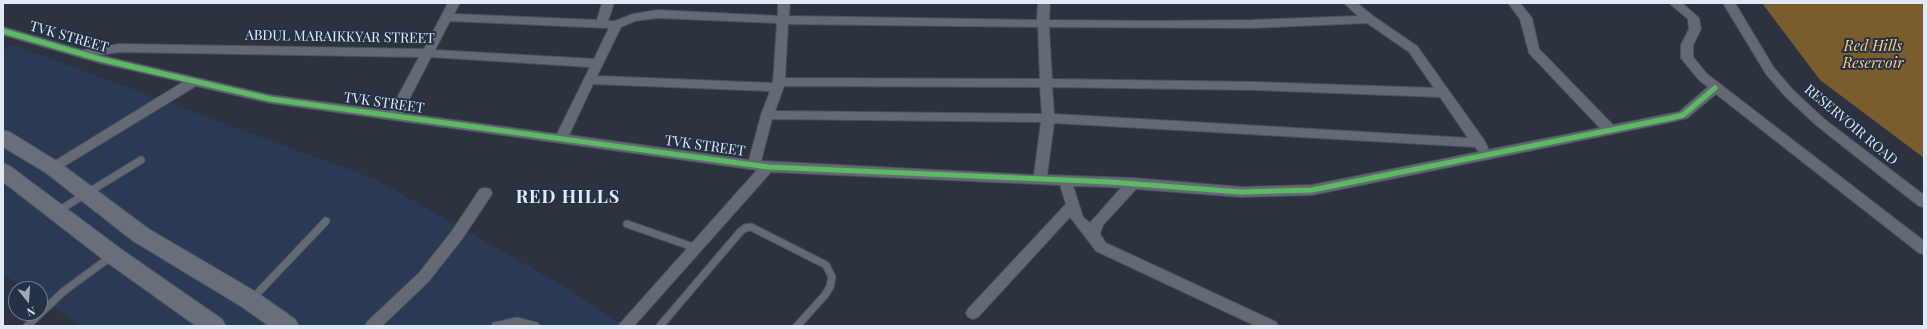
<!DOCTYPE html>
<html>
<head>
<meta charset="utf-8">
<style>
  body { margin:0 }
  #map { position:relative; width:1927px; height:329px; overflow:hidden; background:#2c333f; font-family:"Playfair Display",serif }
  canvas { display:block }
  .frame { position:absolute; inset:0; border:4px solid #e0e9f7; pointer-events:none }
  .north { position:absolute; left:8px; top:281px; width:40px; height:40px; box-sizing:border-box; background:#243147; border:1px solid #6f7b8d; border-radius:50%; rotate:163deg; font-size:11px; font-weight:700; line-height:16px; text-align:center; color:#e0e9f7 }
  .north::after { content:''; display:block; margin:auto; width:14px; height:18px; background:#a1a9b7; clip-path:polygon(50% 0,100% 100%,50% 72%,0 100%) }
</style>
</head>
<body>
<div id="map">
<canvas width="1927" height="329"></canvas>
<div class="frame"></div>
<div class="north">N</div>
</div>
<script>
const c = document.querySelector('canvas').getContext('2d');
c.lineJoin = 'round';
function fillPath(path, color) { c.fillStyle = color; c.fill(path, 'evenodd'); }
const poly = rows => new Path2D(rows.map(r => 'M' + r).join(''));
function stroke(path, color, width, dash) { c.strokeStyle = color; c.lineWidth = width; c.lineCap = dash ? 'butt' : 'round'; c.setLineDash(dash || []); c.stroke(path); }
function label(font, color, halo, rows, align = 'center') {
  c.font = font + ' "Playfair Display",serif'; c.lineWidth = 4; c.setLineDash([]); c.textBaseline = 'middle'; c.strokeStyle = halo; c.fillStyle = color; for (const [text, x, y, turn = 0] of rows) {
    c.save(); c.translate(x, y); c.rotate((+turn || 0) * Math.PI / 180); c.textAlign = isNaN(turn) ? turn : align; if (halo) c.strokeText(text, 0, 0); c.fillText(text, 0, 0); c.restore();
  }
}
const built = poly([
  [13,45,377,180,572,291,624,326,81,326,40,299,40,289,26,289,3,274,3,50]
]);
const water = poly([
  [1762,3,1924,3,1924,158,1820,80]
]);
const service = poly([
  [58,211,141,160],
  [627,224,696,248],
  [252,299,326,221],
  [27,326,64,291,113,255],
  [495,326,517,321,536,326],
  [660,326,740,232,745,228,751,227,826,265,832,277,830,287,825,295,797,326]
]);
const minor = poly([
  [448,3,460,3,454,14,597,20,602,3,614,3,608,21,615,21,633,14,657,10,778,16,778,3,790,3,789,16,1037,20,1038,3,1050,3,1049,20,1155,21,1251,20,1358,16,1344,3,1357,3,1373,16,1417,46,1484,140,1488,148,1487,150,1600,128,1529,53,1520,19,1508,3,1520,3,1532,18,1539,49,1613,125,1679,112,1708,87,1699,80,1681,58,1681,45,1689,29,1688,19,1669,3,1682,3,1699,18,1701,29,1693,45,1693,57,1707,74,1924,241,1924,254,1919,253,1716,94,1687,118,1671,122,1312,195,1241,197,1136,189,1103,225,1100,234,1106,243,1276,322,1278,326,1256,326,1096,251,1070,217,978,317,973,319,968,317,966,313,968,309,1066,204,1060,185,771,172,634,326,618,326,757,170,270,103,196,86,53,173,48,171,46,168,48,165,183,82,100,63,3,35,3,27,82,50,120,44,424,49,448,3],
  [657,18,777,23,773,83,597,76,621,27,635,21,657,18],
  [450,21,609,28,594,59,435,50,450,21],
  [1367,23,1409,52,1434,88,1255,82,1052,79,1049,27,1251,28,1367,23],
  [788,24,1038,27,1040,79,785,78,788,24],
  [120,52,419,57,390,111,270,95,99,55,120,52],
  [431,57,590,67,557,134,402,113,431,57],
  [593,84,770,91,761,115,749,160,569,135,593,84],
  [784,86,1040,87,1042,114,775,111,784,86],
  [1052,87,1255,90,1440,97,1468,138,1054,114,1052,87],
  [772,119,1041,122,1034,175,761,161,772,119],
  [1054,123,1475,147,1479,152,1312,185,1241,187,1133,178,1047,175,1054,123],
  [1073,186,1110,187,1121,188,1090,223,1083,217,1073,186],
  [1723,3,1735,3,1774,68,1793,90,1824,119,1924,195,1924,207,1919,206,1888,182,1816,125,1785,96,1766,74,1723,3],
  [485,188,490,189,492,193,490,197,462,239,429,281,382,326,365,326,367,322,419,273,452,231,480,189,485,188]
]);
const primary = poly([
  [3,130,10,132,60,163,149,229,258,293,295,319,299,326,269,326,242,307,133,241,46,173,3,147,3,130],
  [3,163,10,166,121,249,222,319,226,326,196,326,105,261,3,182,3,163]
]);
const cycleway = poly([
  [3,31,100,59,270,99,768,167,1110,182,1241,192,1312,190,1671,118,1683,115,1715,88]
]);
const streetNames = [
  ["TVK STREET",69,37,16],
  ["ABDUL MARAIKKYAR STREET",340,37,1],
  ["TVK STREET",384,103,8],
  ["RESERVOIR ROAD",1851,125,40],
  ["TVK STREET",705,146,8]
];
const waterNames = [
  ["Red Hills",1873,46],
  ["Reservoir",1873,63]
];
const districtNames = [
  ["RED HILLS",568,197]
];
fillPath(built, '#2a3a54');
fillPath(water, '#795d2b');
stroke(service, '#4a515b', 9);
stroke(minor, '#4a515b', 2);
stroke(primary, '#4a515b', 2);
stroke(service, '#646a74', 7);
fillPath(minor, '#646a74');
fillPath(primary, '#686f7b');
stroke(cycleway, '#5cba63', 5);
label('14px', '#e0e9f7', '#243147', streetNames);
label('italic 15px', '#fecd7c', '#243147', waterNames);
c.letterSpacing = '1px';
label('bold 18px', '#e0e9f7', '#243147', districtNames);
c.letterSpacing = '0px';
</script>
</body>
</html>
